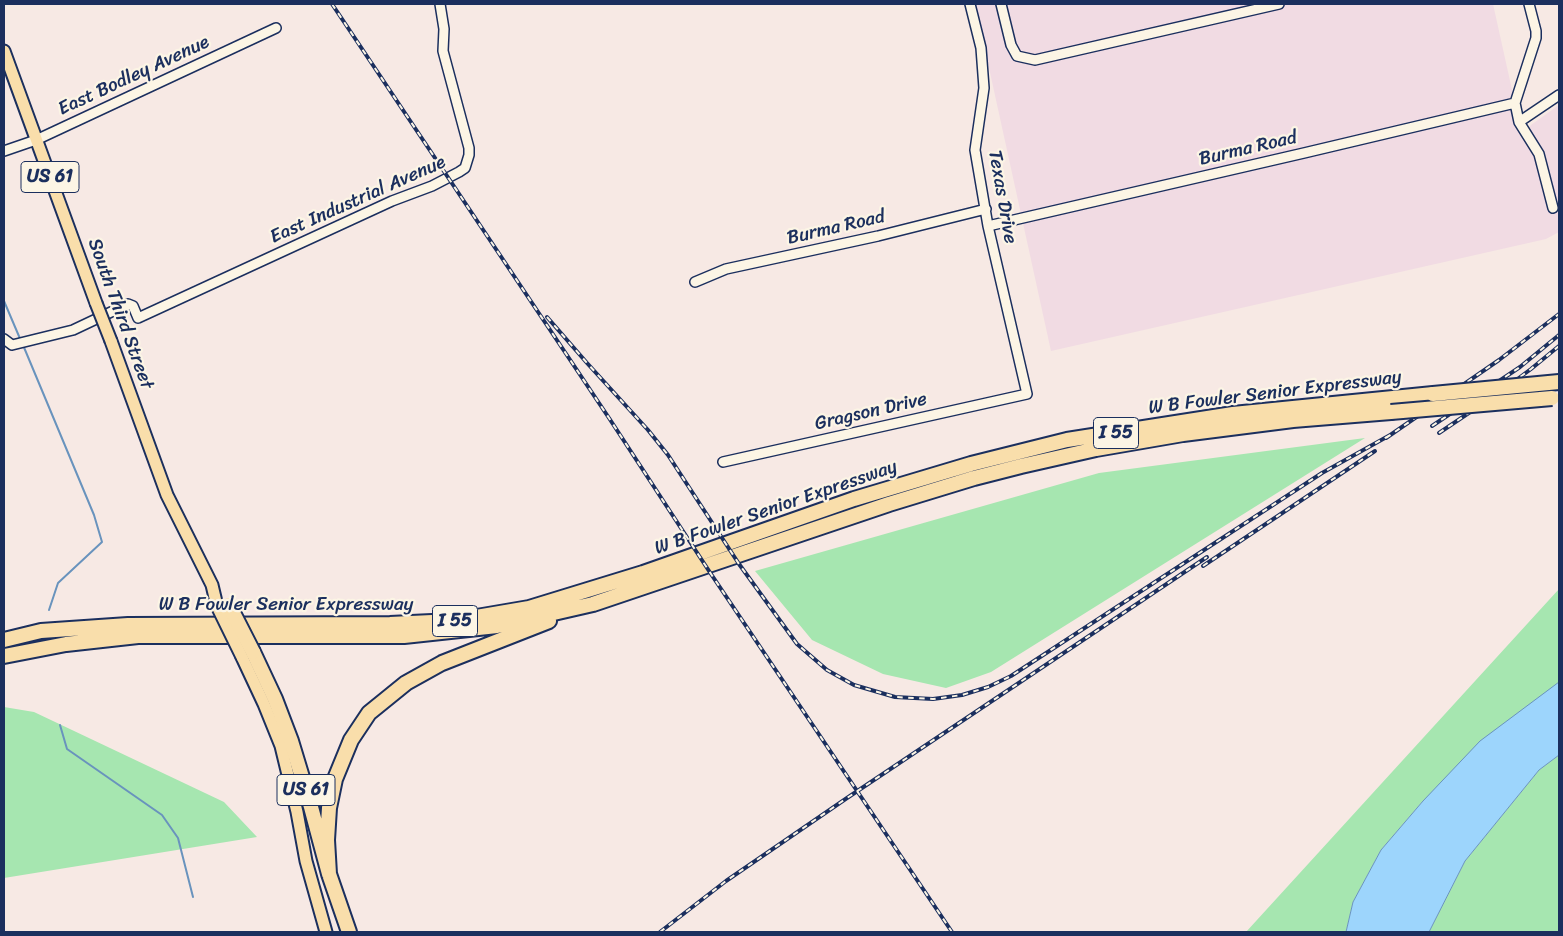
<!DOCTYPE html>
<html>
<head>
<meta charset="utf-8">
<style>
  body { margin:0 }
  #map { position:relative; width:1563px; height:936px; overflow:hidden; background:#f7e9e4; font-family:Sriracha,sans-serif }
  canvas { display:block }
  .frame { position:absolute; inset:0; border:5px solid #1b2f5e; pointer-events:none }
</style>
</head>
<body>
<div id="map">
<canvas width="1563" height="936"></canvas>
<div class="frame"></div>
</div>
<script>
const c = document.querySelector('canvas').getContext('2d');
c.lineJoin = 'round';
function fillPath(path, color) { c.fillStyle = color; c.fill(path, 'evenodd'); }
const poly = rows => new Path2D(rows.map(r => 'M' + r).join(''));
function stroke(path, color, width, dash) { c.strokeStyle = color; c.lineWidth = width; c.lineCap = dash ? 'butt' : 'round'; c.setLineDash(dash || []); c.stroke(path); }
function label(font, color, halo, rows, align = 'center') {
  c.font = font + ' Sriracha,sans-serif'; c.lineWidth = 4.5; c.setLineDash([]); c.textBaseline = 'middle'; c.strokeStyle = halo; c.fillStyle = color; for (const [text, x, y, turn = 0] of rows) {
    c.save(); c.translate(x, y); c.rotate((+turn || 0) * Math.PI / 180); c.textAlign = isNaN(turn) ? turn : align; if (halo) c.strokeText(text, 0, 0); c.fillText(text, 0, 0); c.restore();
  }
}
const built = poly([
  [975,4,1493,4,1522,135,1531,125,1559,105,1559,232,1546,239,1051,351]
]);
const green = poly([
  [1365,438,991,672,946,688,883,674,812,640,755,571,1099,473],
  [1559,589,1559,682,1423,801,1381,850,1353,902,1346,932,1246,932],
  [4,707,34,712,224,802,257,837,4,878],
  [1559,755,1559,932,1429,932,1465,861,1539,770]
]);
const water = poly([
  [1559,682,1559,755,1539,770,1465,861,1429,932,1346,932,1353,902,1381,850,1423,801,1480,741,1559,682]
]);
const stream = poly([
  [4,301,21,341],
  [23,345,94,515,102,542,58,583,49,610],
  [60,725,67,749,162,815,178,838,193,897]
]);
const minor = poly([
  [1001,4,1011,45,1017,56,1035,60,1279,4],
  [1529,4,1536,31,1536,38,1515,103,1519,122,1539,154,1553,208],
  [1519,122,1559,95],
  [4,151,36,140,276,28],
  [988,226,1304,153,1515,103],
  [695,282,726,269,878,236,986,209],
  [4,339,12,345,73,330,128,304,133,306,138,318,392,201,432,186,459,172,465,168,469,155,469,148,443,51,444,29,440,4],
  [723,462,1027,394,988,226,975,150,984,88,981,48,970,4]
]);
const major = poly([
  [4,51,96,303],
  [111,341,167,495,212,585,217,606],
  [242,657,264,704,281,746,297,812,306,861,326,932]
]);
const highway = poly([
  [4,640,41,631,128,625,390,624,453,621,529,608,643,573,854,499,971,464,1067,440,1233,414,1433,394],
  [253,652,275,699,291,741,311,807,329,874,349,932],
  [4,656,66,644,138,636,404,636,497,626,593,604,889,504,974,478,1021,466,1096,449,1183,434,1293,420,1391,412],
  [329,874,327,840,329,808,335,779,351,740,369,713,406,683,442,663,549,621]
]);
const rail = poly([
  [332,4,609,418,711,574,952,932],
  [547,317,587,363,648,430,668,455,739,564,797,644,827,670,854,685,895,697,933,699,962,695,988,687,1011,676,1322,473,1392,434],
  [1432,426,1520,367,1559,335],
  [1439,433,1500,392,1531,369,1559,346],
  [1386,438,1499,360,1559,314],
  [1203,566,1375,451],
  [660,932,726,881,847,798,1207,557]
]);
const majorBridge = poly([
  [96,303,111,341],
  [217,606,242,657]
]);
const highwayBridge = poly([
  [1433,394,1559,382],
  [1391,412,1552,398],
  [229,605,253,652]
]);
const shields = [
  [50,177,58],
  [1116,433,45],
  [455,621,45],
  [306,790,58]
];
const shieldNames = [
  ["US 61",50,177],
  ["I 55",1116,433],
  ["I 55",455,621],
  ["US 61",306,790]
];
const streetNames = [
  ["East Bodley Avenue",134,76,-25],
  ["Burma Road",1248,149,-13],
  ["Texas Drive",1002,197,80],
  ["East Industrial Avenue",358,200,-24],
  ["Burma Road",836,228,-13],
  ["South Third Street",120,314,70],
  ["W B Fowler Senior Expressway",1275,393,-7],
  ["Gragson Drive",871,412,-13],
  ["W B Fowler Senior Expressway",776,508,-19],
  ["W B Fowler Senior Expressway",286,605]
];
fillPath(built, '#f1dbe3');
fillPath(green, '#a6e6b0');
fillPath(water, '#9dd5fc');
stroke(water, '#6993bd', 1);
stroke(stream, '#6993bd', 2);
stroke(minor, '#1b2f5e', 12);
stroke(major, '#1b2f5e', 15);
stroke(highway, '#1b2f5e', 18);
stroke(minor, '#fcf5e5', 9);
stroke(major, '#f9deab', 11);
stroke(highway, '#f9deab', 14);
stroke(rail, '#1b2f5e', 4);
stroke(rail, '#fcf5e5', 2, [5.5]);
stroke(majorBridge, '#1b2f5e', 15, []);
stroke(highwayBridge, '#1b2f5e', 18, []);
stroke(majorBridge, '#f9deab', 11);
stroke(highwayBridge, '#f9deab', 14);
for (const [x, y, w] of shields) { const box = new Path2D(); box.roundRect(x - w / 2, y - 15.5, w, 31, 4); c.fillStyle = '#fcf5e5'; c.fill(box); stroke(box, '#1b2f5e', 1); }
label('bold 18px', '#1b2f5e', null, shieldNames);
label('19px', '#1b2f5e', '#fcf5e5', streetNames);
</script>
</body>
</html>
